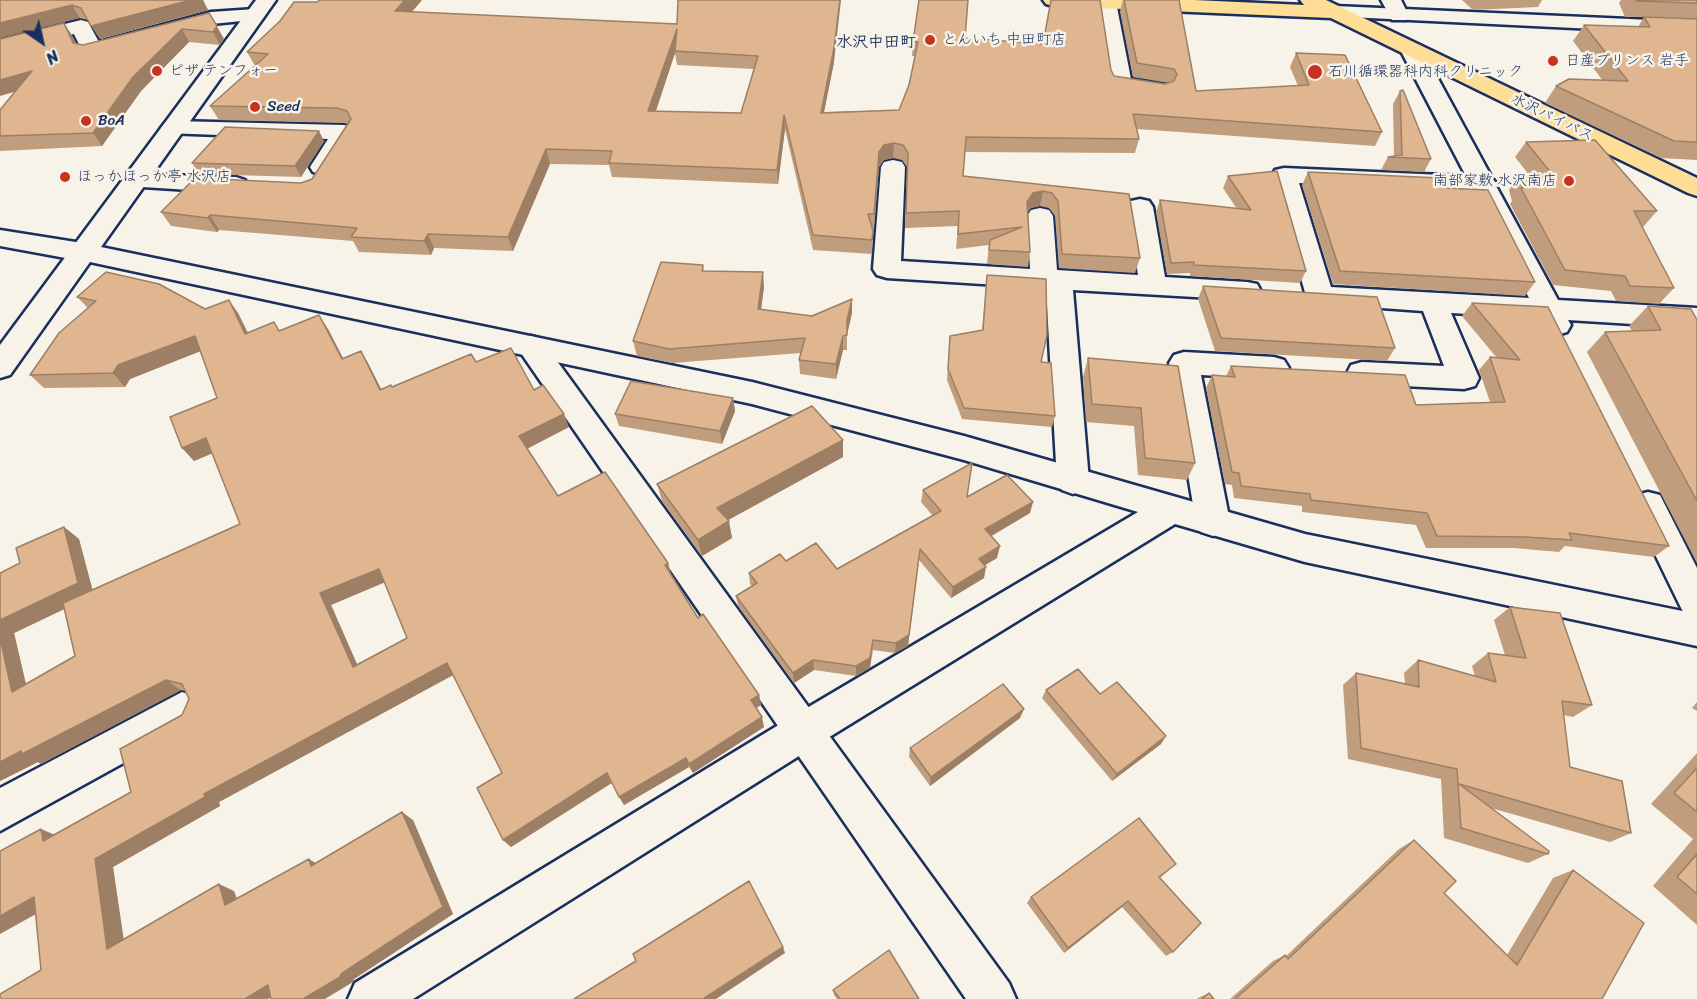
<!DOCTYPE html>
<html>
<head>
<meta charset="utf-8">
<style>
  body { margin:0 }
  #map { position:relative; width:1697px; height:999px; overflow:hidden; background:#f7f3e8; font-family:Sriracha,sans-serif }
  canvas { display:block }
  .north { position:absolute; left:12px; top:12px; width:60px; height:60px; -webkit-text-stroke:4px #f7f3e8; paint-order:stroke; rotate:146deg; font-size:16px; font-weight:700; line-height:24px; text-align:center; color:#1b2f5e }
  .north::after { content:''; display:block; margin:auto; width:21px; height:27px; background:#1b2f5e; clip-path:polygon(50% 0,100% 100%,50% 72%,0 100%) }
</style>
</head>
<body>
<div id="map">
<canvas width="1697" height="999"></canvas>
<div class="north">N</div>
</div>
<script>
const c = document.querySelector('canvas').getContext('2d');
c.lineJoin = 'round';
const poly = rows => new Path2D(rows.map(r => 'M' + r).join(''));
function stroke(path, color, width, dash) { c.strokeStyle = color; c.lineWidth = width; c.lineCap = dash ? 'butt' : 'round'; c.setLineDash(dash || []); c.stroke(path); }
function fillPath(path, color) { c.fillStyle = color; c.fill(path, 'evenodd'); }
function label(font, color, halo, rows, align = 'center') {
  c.font = font + ' Sriracha,"Klee One",sans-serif'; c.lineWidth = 5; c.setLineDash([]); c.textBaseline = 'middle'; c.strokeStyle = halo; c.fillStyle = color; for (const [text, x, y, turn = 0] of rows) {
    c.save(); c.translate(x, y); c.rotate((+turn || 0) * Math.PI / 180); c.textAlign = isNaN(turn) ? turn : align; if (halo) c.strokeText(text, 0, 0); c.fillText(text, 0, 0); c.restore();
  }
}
const minor = poly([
  [1097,0,1115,0,1116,2,1131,79,1166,84,1169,89,1166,94,1158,96,1113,89,1110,84,1097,0],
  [1381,0,1401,0,1409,16,1406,20,1392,20,1381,0],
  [255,9,262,11,265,15,262,19,212,24,92,56,84,55,74,34,0,52,0,40,81,20,88,22,99,42,211,12,255,9],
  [1412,45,1420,46,1423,51,1492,178,1497,184,1496,186,1558,300,1697,308,1697,328,1568,320,1571,325,1567,332,1557,335,1547,332,1539,318,1451,313,1479,378,1475,386,1464,389,1362,384,1351,381,1347,373,1351,365,1362,362,1444,366,1423,311,1326,304,1320,305,1310,303,1306,296,1272,175,1275,170,1284,168,1466,176,1401,51,1404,46,1412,45],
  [1299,183,1474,191,1529,298,1331,287,1299,183],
  [173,121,344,125,352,127,356,132,331,172,322,174,313,172,310,167,328,139,165,133,161,128,165,123,173,121],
  [893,160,902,162,905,167,901,261,1030,269,1027,216,1031,210,1040,208,1049,210,1053,216,1057,270,1138,275,1127,207,1131,201,1140,199,1149,201,1153,207,1165,277,1247,282,1257,284,1261,291,1257,298,1247,300,1073,290,1089,481,1084,490,1073,494,1062,490,1057,481,1046,288,887,278,877,275,873,269,881,167,884,162,893,160],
  [136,174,236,177,245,180,248,185,245,190,236,193,127,186,124,181,127,176,136,174],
  [0,230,82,243,91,246,95,252,91,258,82,261,0,246,0,230],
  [531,336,541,339,1009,983,1016,999,966,999,521,353,516,346,521,339,531,336],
  [1184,352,1274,357,1284,360,1289,368,1284,376,1274,379,1201,375,1230,522,1225,532,1213,536,1201,532,1196,522,1169,363,1174,355,1184,352],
  [1648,492,1660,495,1697,568,1697,619,1684,614,1631,505,1636,495,1648,492],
  [182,692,196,697,201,710,196,723,0,831,0,788,182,692]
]);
const tertiary = poly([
  [256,0,276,0,101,247,752,382,964,436,1305,534,1697,614,1697,646,1305,562,1175,524,818,744,413,999,348,999,355,983,790,718,1138,512,964,460,752,404,90,262,10,375,0,378,0,345,256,0],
  [1335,6,1697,22,1697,34,1328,16,1325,12,1328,8,1335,6]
]);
const trunk = poly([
  [1043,0,1194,0,1304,5,1300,0,1326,0,1697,178,1697,196,1688,193,1331,18,1053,6,1046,4,1043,0]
]);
const wall = poly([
  [0,0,203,0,208,10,100,39,88,20],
  [320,0,422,0,412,12,834,62,824,112,899,110,909,85,915,56,912,56,913,42,965,38,1111,70,1114,76,1165,84,1169,83,1133,77,1120,11,1123,0,1124,0,1196,91,1298,86,1290,67,1296,53,1382,132,1375,146,1137,129,1139,139,1135,153,965,152,963,176,1129,194,1140,258,1135,273,1059,268,1055,216,1049,208,1040,206,1031,208,1028,211,1030,252,1028,267,987,264,989,245,956,249,958,226,905,228,907,167,902,160,893,158,884,160,879,167,874,229,872,229,873,231,872,254,813,250,785,129,778,184,612,177,609,165,550,164,513,251,434,248,431,255,359,252,353,241,219,230,217,232,171,226,161,212,301,183,312,179,348,124,344,123,219,120,210,106,255,66,247,52],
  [675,53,677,65,754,69,741,113,656,111],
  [1462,0,1542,0,1538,7,1473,10],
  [1621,0,1697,0,1697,160,1661,158,1545,103,1556,86,1603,81,1573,41,1584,25,1638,27,1644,17,1625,17,1619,3],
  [209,13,224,39,220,45,189,42,141,91,102,146,0,151,0,110,15,92,73,37,76,43,83,45],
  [1400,91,1431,159,1424,172,1381,170,1388,157,1394,156,1393,104],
  [324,141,301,177,199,174,192,163],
  [1526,142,1657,211,1644,226,1642,227,1674,288,1659,304,1616,301,1611,291,1553,285,1510,204,1512,201,1509,190,1519,175,1530,176,1515,157],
  [1308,172,1535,282,1525,296,1333,284,1302,185],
  [1228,176,1306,271,1300,283,1190,276,1190,273,1167,274,1156,212,1160,200,1237,209,1223,188],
  [703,265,704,271,764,287,761,310,812,316,852,313,847,334,847,350,843,350,836,379,800,374,799,360,801,353,672,363,637,356,633,341],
  [987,275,1041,362,1055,416,1052,427,962,419,947,380,950,336,982,330],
  [1203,286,1395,348,1387,361,1215,351,1198,299],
  [77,297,205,309,238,313,248,333,274,322,280,331,328,329,343,358,361,351,369,365,381,389,392,387,476,362,534,390,569,427,527,448,558,496,668,563,671,575,698,618,759,695,761,705,756,708,764,727,693,773,689,767,624,805,612,783,511,847,503,840,502,773,453,675,219,802,220,806,113,867,123,939,234,891,237,898,413,820,453,914,354,979,353,982,271,997,41,970,54,835,131,792,182,715,189,699,185,691,181,690,41,764,38,762,0,781,0,573,20,563,64,527,79,539,92,590,240,524,212,453,194,461,217,398,200,351,130,379,125,387,44,388,30,375,88,308],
  [384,582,407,638,357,664,331,605],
  [64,609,75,656,26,684,14,633],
  [1472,303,1548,307,1669,546,1654,557,1565,546,1559,552,1514,548,1426,548,1416,525,1302,512,1302,506,1234,498,1232,485,1225,484,1206,388,1212,375,1226,376,1231,366,1416,405,1490,402,1479,370,1490,357,1497,358,1462,316],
  [1648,306,1697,320,1697,563,1587,352,1605,332,1632,331,1629,326],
  [1088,358,1178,366,1195,463,1187,480,1138,475,1134,426,1086,422,1083,377],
  [733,398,735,411,722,444,619,426,615,414],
  [843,440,843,457,728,520,732,538,702,556,662,501,657,484],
  [923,490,967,497,1030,513,991,536,997,558,985,565,984,578,951,598,919,560,908,646,895,653,873,650,870,668,856,676,814,670,794,683,738,606,736,596,752,586,750,584,749,573,786,561,837,569,933,516,921,502],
  [1510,607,1592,705,1573,717,1563,715,1570,767,1631,833,1610,842,1491,808,1548,854,1528,863,1444,838,1441,779,1348,759,1343,685,1356,673,1405,684,1404,673,1418,660,1475,676,1472,666,1488,653,1505,655,1494,620],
  [1046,690,1100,694,1161,744,1112,781,1042,698],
  [1697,702,1697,711,1692,708],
  [1020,718,930,786,909,757,910,748],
  [1697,753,1697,925,1653,886,1693,839,1651,804],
  [1414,840,1444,893,1507,955,1553,878,1573,870,1602,999,1230,999,1273,961,1285,955,1286,956,1399,849],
  [1169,870,1160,878,1173,952,1166,956,1122,907,1064,953,1027,903,1031,897],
  [833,990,919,999,837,999,834,995],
  [1209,993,1214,999,1197,999,1198,998]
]);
const shadedWall = poly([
  [191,0,203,0,208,10,100,39,91,26],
  [405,0,422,0,400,25,395,11],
  [840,0,841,0,834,62,821,127,821,113],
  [72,5,80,18,0,38,0,23],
  [209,13,224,39,220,45,213,32],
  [64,23,73,37,82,56,73,43],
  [182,29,189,42,141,91,102,146,93,133,133,77],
  [677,29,675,53,651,125,648,111],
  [32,71,42,84,0,96,0,80],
  [784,115,785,129,778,184,777,170],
  [319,131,324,141,301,177,295,166],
  [894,143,893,158,884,160,879,167,874,229,879,152,884,145],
  [546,149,550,164,513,251,508,237],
  [1043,191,1040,206,1031,208,1025,216,1027,202,1033,193],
  [210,215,219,230,217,232,208,218],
  [428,234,434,248,431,255,424,241],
  [763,272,764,287,759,324,758,309],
  [852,299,852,313,847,335,847,320],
  [229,300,238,313,255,348,245,334],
  [319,315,328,329,350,372,342,359],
  [195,336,206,349,130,379,125,387,113,373,118,365],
  [843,336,843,350,836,379,836,364],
  [361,351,369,365,388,403,380,390],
  [733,398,735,411,722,444,720,431],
  [564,414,569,427,525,450,519,436],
  [206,438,218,451,194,461,182,448],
  [843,440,843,457,721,524,717,508],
  [1033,502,1030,513,983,541,985,529],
  [729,521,732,538,702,556,698,540],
  [64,527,79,539,94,595,14,633,30,702,12,692,0,638,0,620],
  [1000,546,997,558,977,570,979,559],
  [920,549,908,646,895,653,896,643],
  [668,563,671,575,665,565],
  [986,567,984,578,951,598,953,587],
  [379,569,388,581,331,605,363,678,353,667,320,593],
  [873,640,870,668,856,676,856,666],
  [813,660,814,670,794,683,793,673],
  [447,663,455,674,219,802,220,806,113,867,126,954,107,949,95,859,204,794],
  [166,680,181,690,41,764,38,762,0,781,0,762],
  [759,695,761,705,753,710,751,700],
  [1024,709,1020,718,930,786,931,777],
  [762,717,764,727,693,773,689,764],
  [1166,736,1161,744,1112,781,1117,774],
  [686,758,689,767,624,805,619,797],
  [607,773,613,782,511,847,503,840],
  [402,812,413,820,453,914,354,979,353,982,325,999,303,999],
  [41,829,60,837,43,841],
  [309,859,322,867,311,866],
  [219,884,234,891,240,911,225,905],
  [34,897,54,904,0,934,0,916],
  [1128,901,1122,907,1064,953,1068,948],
  [783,947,785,953,716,999,703,999],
  [268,985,283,990,268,999,245,999]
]);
const building = poly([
  [0,0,191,0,91,26,81,8,72,5,0,23,0,0],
  [320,0,405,0,395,11,677,24,678,0,840,0,834,48,821,113,899,110,909,85,918,42,913,42,919,0,968,0,965,38,1043,44,1051,0,1100,0,1111,70,1114,76,1165,84,1174,81,1177,74,1174,69,1137,63,1124,0,1179,0,1196,91,1309,85,1296,53,1345,55,1382,132,1133,114,1139,139,966,137,963,176,1129,194,1140,258,1062,254,1058,201,1052,193,1043,191,1033,193,1027,202,1030,252,989,250,990,240,1022,227,958,234,959,211,906,213,908,153,903,145,894,143,884,145,879,152,874,214,868,214,873,231,872,240,813,235,784,115,777,170,609,163,612,151,546,149,508,237,428,234,424,241,351,237,357,228,210,215,208,218,161,212,195,178,301,183,312,179,351,119,347,111,337,108,210,106,268,54,247,52,280,21,294,2,317,2,320,0],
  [677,29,675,51,758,56,741,113,648,111,677,29],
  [1636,0,1697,0,1697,3,1636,1,1636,0],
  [209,13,217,26,213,32,182,29,133,77,93,133,0,136,0,110,32,71,0,80,0,39,64,23,73,43,83,45,209,13],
  [1644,17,1697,19,1697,142,1674,141,1556,86,1569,79,1628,81,1584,25,1650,27,1644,17],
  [1403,90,1431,159,1388,157,1402,155,1400,91,1403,90],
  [225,127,319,131,295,166,192,163,225,127],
  [1595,140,1657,211,1634,211,1674,288,1630,286,1625,276,1565,270,1521,188,1524,188,1519,175,1556,179,1526,142,1595,140],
  [1277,171,1306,271,1194,265,1194,262,1171,263,1160,200,1251,210,1228,176,1277,171],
  [1308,172,1440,178,1444,188,1488,190,1535,282,1340,271,1308,172],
  [661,262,703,265,702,271,763,272,758,309,812,316,852,299,847,320,847,335,843,336,836,364,799,360,805,338,669,349,633,341,661,262],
  [106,272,159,284,205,309,229,300,245,334,274,322,279,331,319,315,342,359,361,351,380,390,391,385,392,387,471,354,476,362,511,348,534,390,543,385,564,414,519,436,558,496,605,472,668,563,665,565,698,618,703,614,759,695,751,700,762,717,689,764,686,758,619,797,607,773,503,840,477,788,502,773,447,663,204,794,205,797,95,859,107,949,219,884,225,905,309,859,311,866,402,812,443,907,341,974,340,977,303,999,271,999,268,985,245,999,0,999,0,994,41,970,34,897,0,916,0,851,41,829,43,841,131,792,120,749,182,715,189,699,182,684,166,680,22,754,21,751,0,762,0,638,12,692,75,656,63,603,240,524,206,438,182,448,170,417,217,398,195,336,118,365,113,373,30,375,59,333,96,301,77,297,106,272],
  [379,569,407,638,353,667,320,593,379,569],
  [987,275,1046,279,1047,335,1041,362,1051,363,1055,416,964,408,948,369,950,336,983,330,987,275],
  [1203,286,1377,297,1395,348,1221,338,1203,286],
  [1472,303,1548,307,1669,546,1569,533,1572,540,1526,537,1437,536,1427,513,1311,500,1310,494,1241,486,1239,473,1232,472,1212,375,1235,377,1231,366,1405,375,1416,405,1505,402,1490,357,1520,360,1472,303],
  [1648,306,1691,309,1697,320,1697,501,1605,332,1661,330,1648,306],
  [1088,358,1178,366,1195,463,1145,458,1141,408,1092,404,1088,358],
  [631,381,733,398,720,431,615,414,631,381],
  [812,406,843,440,717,508,729,521,698,540,657,484,812,406],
  [972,463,967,497,1007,475,1033,502,985,529,1000,546,979,559,986,567,953,587,920,549,909,635,896,643,873,640,870,658,856,666,813,660,793,673,736,596,757,583,749,573,780,554,786,561,816,543,837,569,941,511,923,490,972,463],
  [64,527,78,583,0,620,0,573,20,563,16,548,64,527],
  [1510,607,1560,613,1592,705,1562,701,1570,767,1622,781,1631,833,1459,784,1549,851,1548,854,1461,828,1457,769,1361,748,1356,673,1419,687,1418,660,1496,682,1488,653,1526,658,1510,607],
  [1078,669,1100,694,1117,682,1166,736,1117,774,1046,690,1078,669],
  [1003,684,1024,709,931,777,910,748,1003,684],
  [1697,768,1697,812,1674,793,1697,768],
  [1139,818,1176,864,1159,877,1201,923,1173,952,1128,901,1068,948,1031,897,1139,818],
  [1414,840,1456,881,1444,893,1517,965,1573,870,1644,923,1602,999,1235,999,1285,955,1288,959,1414,840],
  [1697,854,1697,894,1677,877,1697,854],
  [749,881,783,947,703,999,574,999,636,961,633,954,749,881],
  [889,950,919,999,840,999,833,990,889,950],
  [1209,993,1214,999,1202,999,1209,993]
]);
const markers = [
  [930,40,6,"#c8321e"],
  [1553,61,6,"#c8321e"],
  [157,71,6,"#c8321e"],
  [1315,72,8,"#c8321e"],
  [255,107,6,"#c8321e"],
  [86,121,6,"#c8321e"],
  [65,177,6,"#c8321e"],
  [1569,181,6,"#c8321e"]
];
const farPoinames = [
  ["とんいち 中田町店",942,40],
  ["日産プリンス 岩手",1565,61],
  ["ピザ テンフォー",169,71],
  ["石川循環器科内科クリニック",1328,72],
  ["Seed",267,107],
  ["BoA",98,121],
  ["ほっかほっか亭 水沢店",77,177],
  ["南部家敷 水沢南店",1557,181,"right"]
];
const farStreetnames = [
  ["水沢バイパス",1552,118,26]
];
const farNeighbourhoodnames = [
  ["水沢中田町",876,43]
];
stroke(minor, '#1b2f5e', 5);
stroke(tertiary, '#1b2f5e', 5);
stroke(trunk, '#1b2f5e', 5);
fillPath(minor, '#f7f3e8');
fillPath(tertiary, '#f7f3e8');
fillPath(trunk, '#fedd96');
fillPath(wall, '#c09d7c');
fillPath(shadedWall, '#9c7f65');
fillPath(building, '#dfb690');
stroke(building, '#9c7f65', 1.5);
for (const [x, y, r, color] of markers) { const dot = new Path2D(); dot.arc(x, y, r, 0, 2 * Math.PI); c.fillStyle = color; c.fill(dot); stroke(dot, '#f7f3e8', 2); }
label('15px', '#1b2f5e', '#f7f3e8', farPoinames, 'left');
label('15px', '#1b2f5e', '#f7f3e8', farStreetnames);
label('bold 16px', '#1b2f5e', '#f7f3e8', farNeighbourhoodnames);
</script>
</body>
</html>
